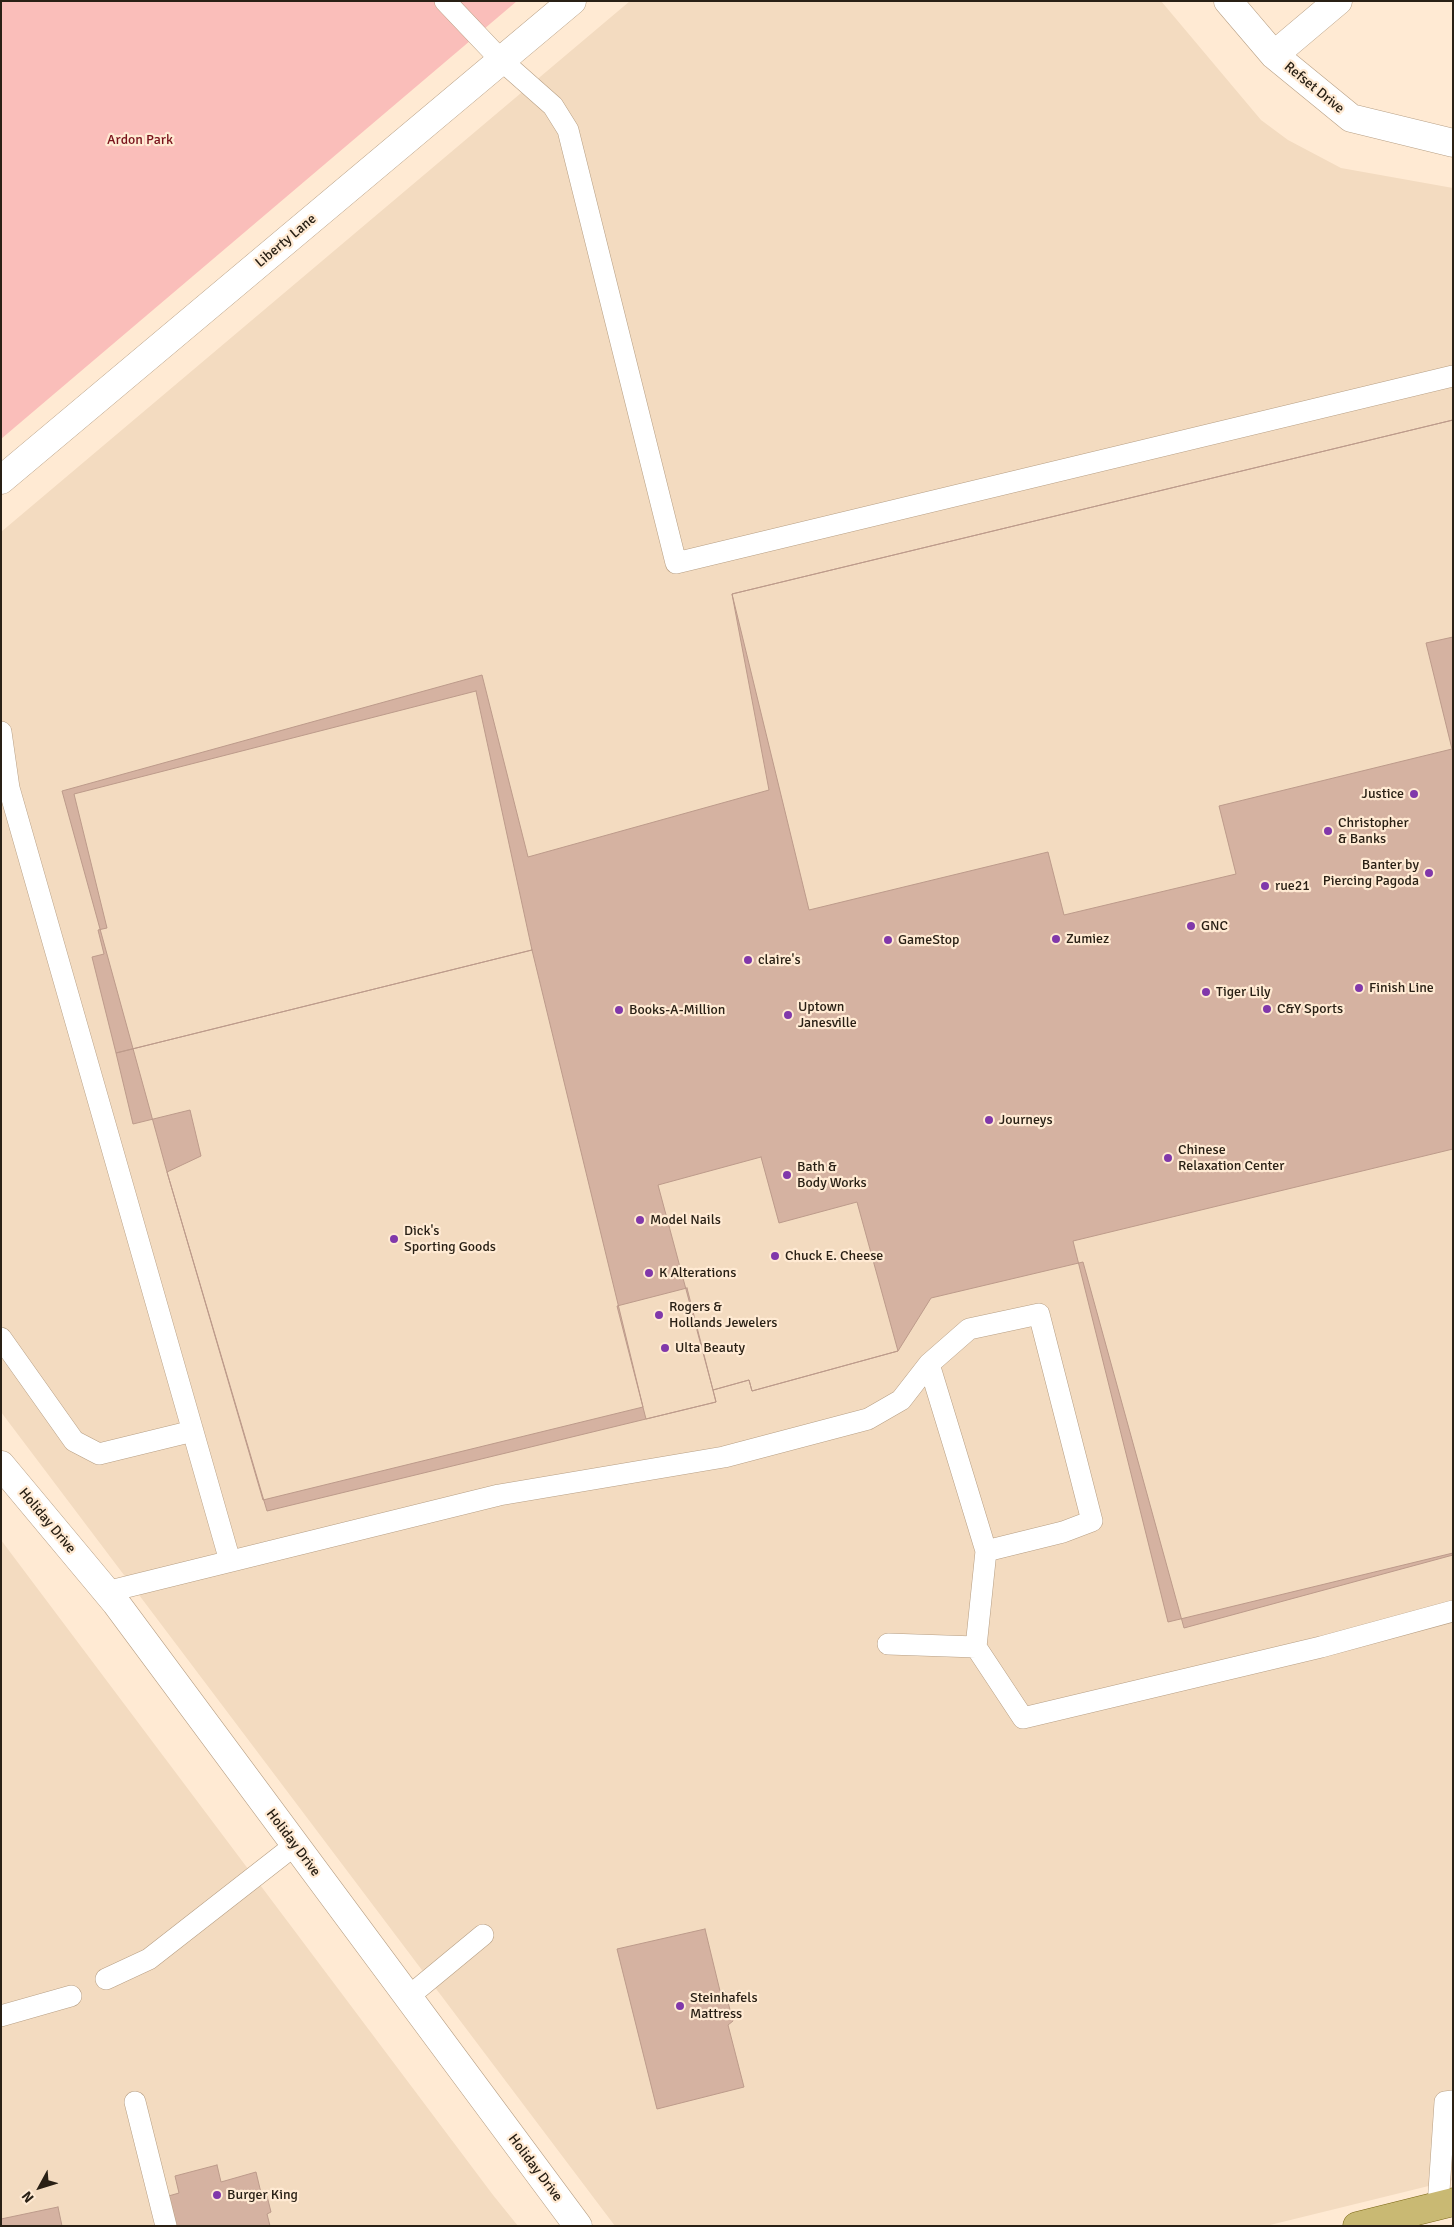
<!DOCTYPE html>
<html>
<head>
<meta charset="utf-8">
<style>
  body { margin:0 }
  #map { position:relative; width:1454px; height:2227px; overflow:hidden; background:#ffead3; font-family:Signika,sans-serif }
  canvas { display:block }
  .frame { position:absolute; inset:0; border:2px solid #292015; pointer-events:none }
  .north { position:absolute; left:15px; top:2162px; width:50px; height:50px; -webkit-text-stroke:4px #ffead3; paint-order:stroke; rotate:231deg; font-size:14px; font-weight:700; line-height:20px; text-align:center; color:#292015 }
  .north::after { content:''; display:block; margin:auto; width:18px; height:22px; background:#292015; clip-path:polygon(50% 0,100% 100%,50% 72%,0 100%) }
</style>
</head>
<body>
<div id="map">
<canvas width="1454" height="2227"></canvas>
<div class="frame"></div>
<div class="north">N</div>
</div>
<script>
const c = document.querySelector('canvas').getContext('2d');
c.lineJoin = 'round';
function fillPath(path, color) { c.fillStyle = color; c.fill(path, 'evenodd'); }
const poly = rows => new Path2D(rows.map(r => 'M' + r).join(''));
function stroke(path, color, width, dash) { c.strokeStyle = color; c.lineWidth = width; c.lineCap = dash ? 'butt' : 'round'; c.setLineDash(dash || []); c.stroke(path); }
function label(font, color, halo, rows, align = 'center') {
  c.font = font + ' Signika,sans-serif'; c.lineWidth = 4.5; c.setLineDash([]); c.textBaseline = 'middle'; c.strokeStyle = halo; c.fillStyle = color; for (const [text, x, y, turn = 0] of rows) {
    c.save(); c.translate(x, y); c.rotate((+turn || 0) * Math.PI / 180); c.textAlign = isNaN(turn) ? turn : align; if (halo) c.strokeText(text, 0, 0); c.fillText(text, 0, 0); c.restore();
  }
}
const built = poly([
  [630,1,1161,1,1261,120,1288,140,1341,168,1453,188,1453,2180,1266,2226,615,2226,1,1412,1,532],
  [1,1540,493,2195,518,2226,1,2226]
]);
const green = poly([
  [1,1,517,1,1,439]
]);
const building = poly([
  [1453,420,1453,1555,1184,1628,1083,1262,931,1298,898,1351,752,1391,749,1380,713,1390,716,1402,267,1511,167,1172,62,791,482,675,528,857,769,790,732,594,1453,420],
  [1453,420,1453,637,1426,643,1452,749,1219,806,1236,874,1064,915,1048,852,809,910,732,594,1453,420],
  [476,691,532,950,116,1053,92,957,104,954,98,930,107,928,74,794,476,691],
  [532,950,643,1407,263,1500,167,1172,201,1156,190,1110,133,1124,116,1053,532,950],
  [1453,1149,1453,1553,1168,1622,1073,1241,1453,1149],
  [761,1157,779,1223,857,1202,898,1351,752,1391,749,1380,713,1390,658,1185,761,1157],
  [687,1288,716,1402,646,1419,617,1306,687,1288],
  [705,1929,720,1991,725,1991,733,2021,728,2025,744,2087,657,2109,617,1949,705,1929],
  [217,2165,221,2182,256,2172,262,2197,267,2196,271,2212,267,2214,270,2226,173,2226,165,2197,179,2193,175,2176,217,2165],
  [58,2207,62,2226,1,2226,1,2219,58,2207]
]);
const service = poly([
  [445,1,501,60,553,106,568,130,676,563,1453,376],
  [1,732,9,788,230,1561],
  [1,1338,74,1441,99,1454,193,1431],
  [929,1364,986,1551,976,1647],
  [106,1592,499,1495,724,1457,868,1419,901,1400,929,1364,969,1329,1039,1314,1092,1521,1063,1532,986,1551],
  [888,1644,976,1647,1023,1718,1321,1647,1453,1611],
  [106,1979,149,1959,295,1845],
  [408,1997,483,1935],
  [1,2016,71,1996],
  [135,2102,166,2226],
  [1438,2206,1445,2102,1453,2101]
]);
const minor = poly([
  [1228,1,1274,55,1351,118,1453,143],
  [1274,55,1338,1],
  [1,480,572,1]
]);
const tertiary = poly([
  [1,1465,116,1603,578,2226]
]);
const primary = poly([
  [1357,2226,1453,2202]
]);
const markers = [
  [1414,794,5,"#8138aa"],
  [1328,831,5,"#8138aa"],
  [1429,873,5,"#8138aa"],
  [1265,886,5,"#8138aa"],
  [1191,926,5,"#8138aa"],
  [1056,939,5,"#8138aa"],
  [888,940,5,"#8138aa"],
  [748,960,5,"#8138aa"],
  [1359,988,5,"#8138aa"],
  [1206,992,5,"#8138aa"],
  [1267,1009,5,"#8138aa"],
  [619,1010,5,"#8138aa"],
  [788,1015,5,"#8138aa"],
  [989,1120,5,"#8138aa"],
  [1168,1158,5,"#8138aa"],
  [787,1175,5,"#8138aa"],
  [640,1220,5,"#8138aa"],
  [394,1239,5,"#8138aa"],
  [775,1256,5,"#8138aa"],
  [649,1273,5,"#8138aa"],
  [659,1315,5,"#8138aa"],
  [665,1348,5,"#8138aa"],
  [680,2006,5,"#8138aa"],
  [217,2195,5,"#8138aa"]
];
const streetNames = [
  ["Refset Drive",1314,88,39],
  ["Liberty Lane",286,241,-40],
  ["Holiday Drive",47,1521,50],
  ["Holiday Drive",293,1843,53],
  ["Holiday Drive",535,2168,53]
];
const parkNames = [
  ["Ardon Park",140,140]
];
const poiNames = [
  ["Justice",1404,794,"right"],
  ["Christopher",1338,823],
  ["& Banks",1338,839],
  ["Banter by",1419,865,"right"],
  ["Piercing Pagoda",1419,881,"right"],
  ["rue21",1275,886],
  ["GNC",1201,926],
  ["Zumiez",1066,939],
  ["GameStop",898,940],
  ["claire's",758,960],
  ["Finish Line",1369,988],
  ["Tiger Lily",1216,992],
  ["Uptown",798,1007],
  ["Janesville",798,1023],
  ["C&Y Sports",1277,1009],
  ["Books-A-Million",629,1010],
  ["Journeys",999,1120],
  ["Chinese",1178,1150],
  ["Relaxation Center",1178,1166],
  ["Bath &",797,1167],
  ["Body Works",797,1183],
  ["Model Nails",650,1220],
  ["Dick's",404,1231],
  ["Sporting Goods",404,1247],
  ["Chuck E. Cheese",785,1256],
  ["K Alterations",659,1273],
  ["Rogers &",669,1307],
  ["Hollands Jewelers",669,1323],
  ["Ulta Beauty",675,1348],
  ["Steinhafels",690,1998],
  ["Mattress",690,2014],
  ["Burger King",227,2195]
];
fillPath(built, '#f3dbc0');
fillPath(green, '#fabeba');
fillPath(building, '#d5b2a1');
stroke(building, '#bd9b8b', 1);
stroke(service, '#b79f84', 22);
stroke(minor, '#b79f84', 29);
stroke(tertiary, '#b79f84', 29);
stroke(primary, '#7a6615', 29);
stroke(service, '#fff', 21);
stroke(minor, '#fff', 28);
stroke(tertiary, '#fff', 28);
stroke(primary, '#c9b973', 28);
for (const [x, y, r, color] of markers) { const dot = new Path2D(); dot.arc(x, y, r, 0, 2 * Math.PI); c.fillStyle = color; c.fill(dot); stroke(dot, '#ffead3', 2); }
label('14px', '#292015', '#ffead3', streetNames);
label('14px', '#79121b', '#ffead3', parkNames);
label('14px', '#292015', '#ffead3', poiNames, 'left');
</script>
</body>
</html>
